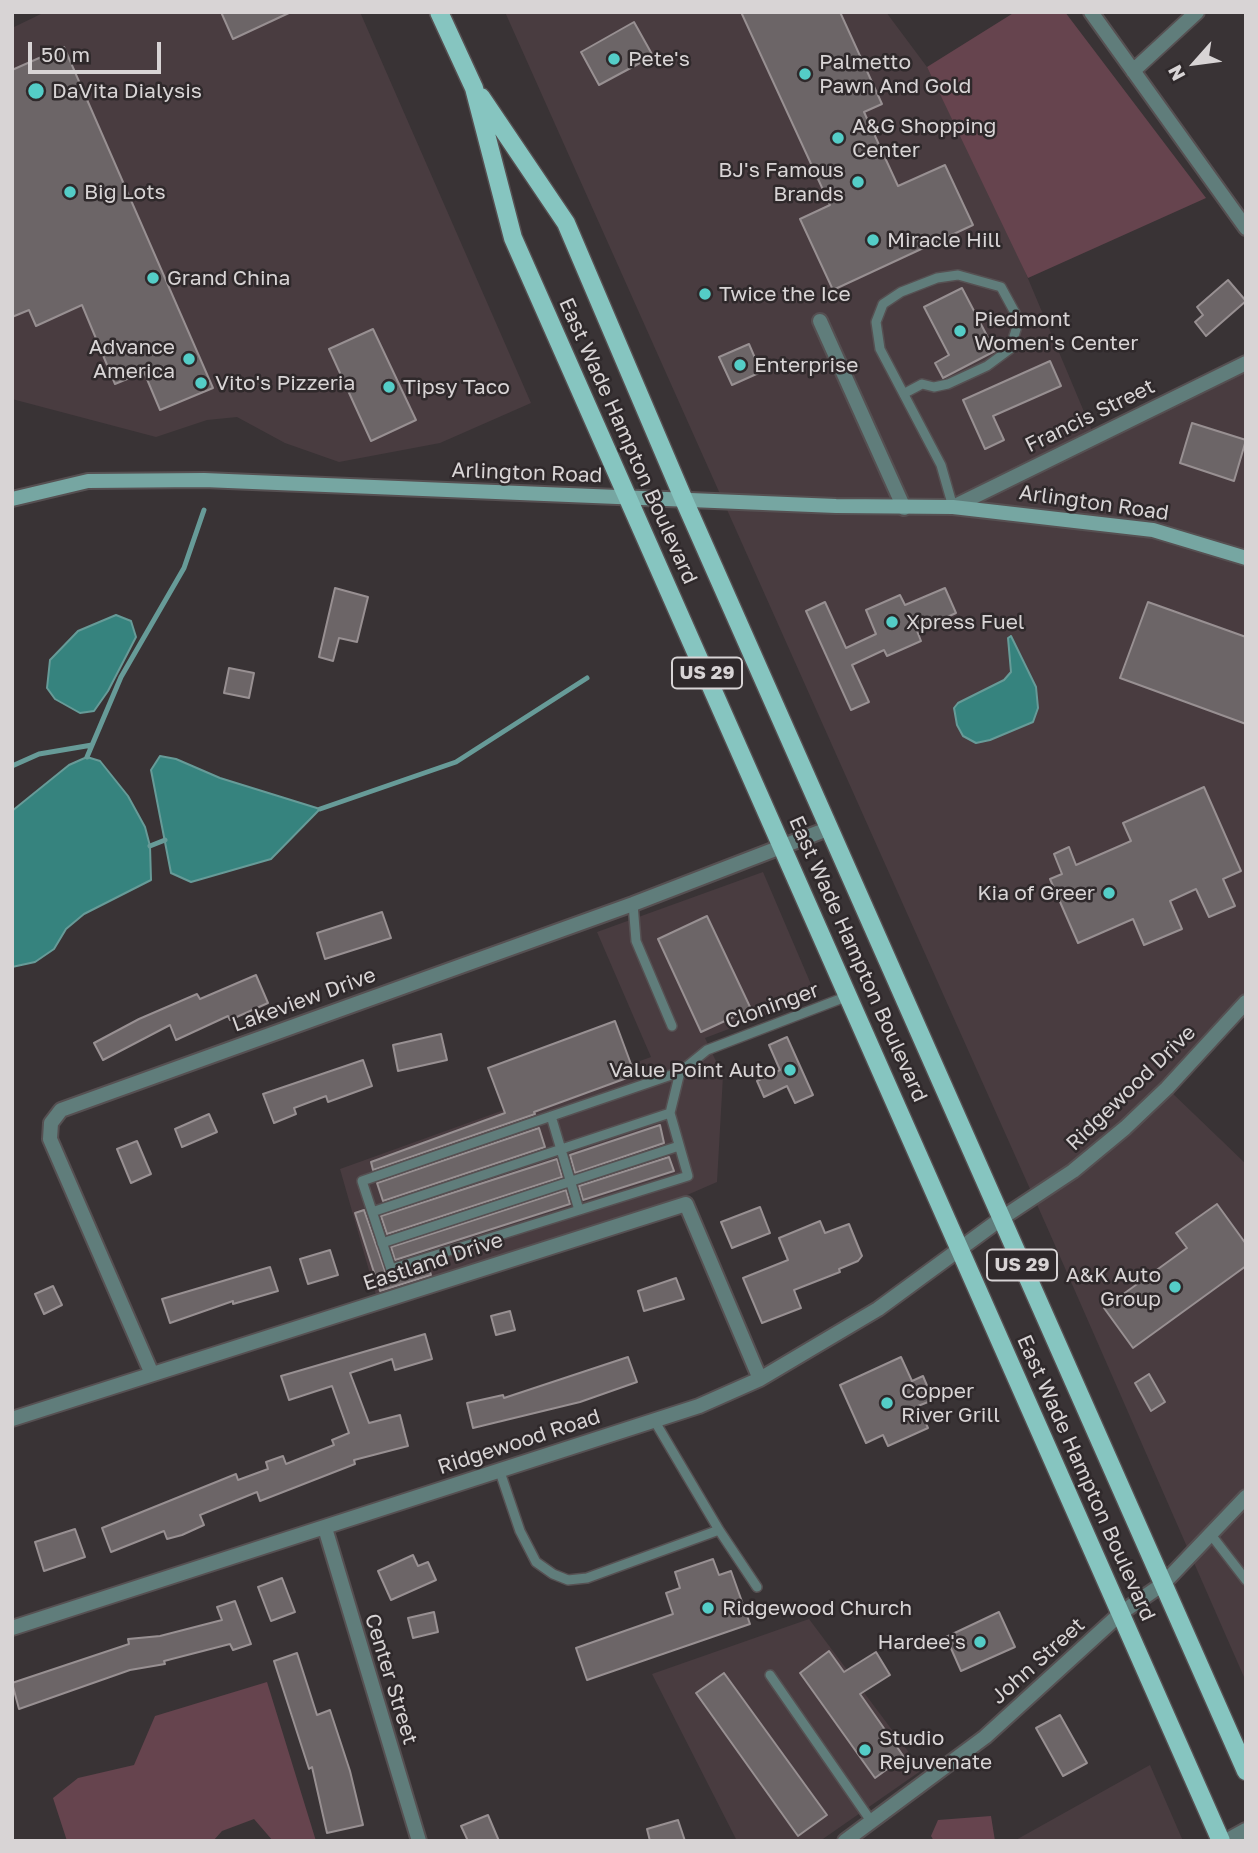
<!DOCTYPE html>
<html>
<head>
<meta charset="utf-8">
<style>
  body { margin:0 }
  #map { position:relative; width:1258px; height:1853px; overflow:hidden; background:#393335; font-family:"Golos Text",sans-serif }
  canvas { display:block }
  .frame { position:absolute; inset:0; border:14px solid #d8d4d5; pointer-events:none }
  .north { position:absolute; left:1160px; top:28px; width:70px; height:70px; -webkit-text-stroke:5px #2f292b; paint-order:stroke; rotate:242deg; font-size:19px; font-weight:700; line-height:28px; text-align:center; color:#d8d4d5 }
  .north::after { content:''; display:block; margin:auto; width:24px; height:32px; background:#d8d4d5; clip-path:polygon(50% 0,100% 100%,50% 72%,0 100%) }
  .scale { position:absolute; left:28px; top:42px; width:133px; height:32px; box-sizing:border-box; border:4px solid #d8d4d5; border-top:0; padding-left:9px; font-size:21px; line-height:24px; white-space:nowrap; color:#d8d4d5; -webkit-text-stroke:5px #2f292b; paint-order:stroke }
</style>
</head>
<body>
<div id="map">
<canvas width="1258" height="1853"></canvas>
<div class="frame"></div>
<div class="north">N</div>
<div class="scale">50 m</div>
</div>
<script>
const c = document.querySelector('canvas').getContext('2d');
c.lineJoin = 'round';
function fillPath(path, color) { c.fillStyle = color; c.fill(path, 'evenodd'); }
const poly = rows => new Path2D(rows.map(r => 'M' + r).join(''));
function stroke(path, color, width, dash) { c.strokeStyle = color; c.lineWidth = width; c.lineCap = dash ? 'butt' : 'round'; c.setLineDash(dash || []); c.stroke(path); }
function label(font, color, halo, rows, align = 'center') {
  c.font = font + ' "Golos Text",sans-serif'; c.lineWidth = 5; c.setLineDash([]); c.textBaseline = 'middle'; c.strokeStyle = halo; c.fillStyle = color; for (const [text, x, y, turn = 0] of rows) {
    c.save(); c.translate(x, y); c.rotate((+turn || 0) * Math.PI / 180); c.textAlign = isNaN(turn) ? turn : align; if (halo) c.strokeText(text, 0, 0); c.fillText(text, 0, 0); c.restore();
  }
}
const built = poly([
  [45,12,360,12,531,403,440,443,339,462,285,443,237,417,207,420,156,437,12,399,12,28],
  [505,12,886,12,927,67,1008,231,1098,445,1246,372,1246,1003,1169,1090,1246,1164,1244,1677,1047,1227],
  [763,872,816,996,705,1038,723,1076,717,1182,678,1199,376,1295,340,1169,651,1057,597,932],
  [809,1619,922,1770,820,1841,737,1841,652,1674],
  [1150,1765,1183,1841,1014,1841]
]);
const green = poly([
  [1015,12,1065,12,1206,198,1028,278,927,67],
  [267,1682,316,1841,273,1841,254,1819,222,1831,213,1841,67,1841,53,1798,78,1778,134,1765,155,1716],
  [991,1816,995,1841,934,1841,931,1836,938,1820]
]);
const water = poly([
  [116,615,131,621,136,637,108,691,94,711,80,713,55,699,47,688,50,660,78,631,116,615],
  [1011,636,1036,687,1038,708,1033,722,990,740,976,743,963,736,957,725,954,708,958,703,1004,680,1011,672,1008,638,1011,636],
  [160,756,176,759,220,778,320,809,271,859,191,882,171,873,151,770,160,756],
  [87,757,100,761,128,796,145,827,150,846,151,880,84,914,66,929,54,949,35,962,12,967,12,811,69,765,87,757]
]);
const stream = poly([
  [87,757,121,677,184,568,204,510],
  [12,766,39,754,92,745],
  [320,809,456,762,587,678],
  [150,846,165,840]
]);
const building = poly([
  [221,12,291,12,233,39,221,12],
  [741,12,840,12,882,104,864,112,898,186,945,165,973,225,833,290,800,219,830,205,741,12],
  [634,22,653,56,599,85,581,52,634,22],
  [64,47,213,388,160,410,144,372,115,384,82,305,36,326,29,310,12,317,12,70,64,47],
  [1228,280,1246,301,1206,336,1195,322,1203,315,1197,307,1228,280],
  [962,288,995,351,943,378,935,363,949,355,924,307,962,288],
  [373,329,416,420,371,441,329,349,373,329],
  [749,344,761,372,732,385,719,357,749,344],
  [1050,361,1061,386,993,416,1004,440,985,449,963,400,1050,361],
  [1192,423,1246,440,1234,481,1180,463,1192,423],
  [335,588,368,597,357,642,339,638,333,661,319,657,335,588],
  [945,588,956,613,917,631,921,641,887,656,884,650,852,665,869,702,851,710,806,611,825,602,846,648,876,634,866,610,900,595,905,605,945,588],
  [1148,602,1246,637,1246,724,1120,678,1148,602],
  [229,668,254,673,249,698,224,693,229,668],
  [1204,787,1241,871,1223,879,1235,906,1209,917,1196,889,1170,901,1182,929,1144,945,1133,919,1078,943,1050,879,1062,874,1054,854,1069,847,1076,865,1131,841,1123,823,1204,787],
  [382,912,391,938,325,959,317,933,382,912],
  [707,916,751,1009,701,1032,658,939,707,916],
  [256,975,268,1003,230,1020,228,1016,176,1040,170,1025,103,1060,94,1043,139,1019,197,994,200,999,256,975],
  [615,1021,635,1075,534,1112,535,1114,373,1170,371,1162,505,1113,488,1068,615,1021],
  [441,1034,447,1060,398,1071,393,1045,441,1034],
  [787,1037,813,1095,795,1103,787,1086,764,1097,757,1081,780,1070,769,1045,787,1037],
  [363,1060,372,1086,328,1102,326,1096,294,1108,296,1114,274,1123,263,1094,363,1060],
  [209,1114,217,1132,182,1147,175,1129,209,1114],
  [660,1125,664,1143,575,1173,570,1155,660,1125],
  [539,1128,545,1147,383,1201,377,1183,539,1128],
  [137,1141,151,1174,131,1183,117,1149,137,1141],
  [669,1157,674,1171,583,1200,579,1186,669,1157],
  [557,1159,562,1177,387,1234,381,1216,557,1159],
  [566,1190,570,1204,395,1260,391,1247,566,1190],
  [1217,1204,1246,1244,1246,1266,1133,1348,1104,1308,1187,1248,1176,1233,1217,1204],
  [760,1207,770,1233,732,1248,721,1222,760,1207],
  [364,1210,386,1274,393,1276,428,1265,431,1275,380,1291,355,1213,364,1210],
  [820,1221,825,1233,849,1224,862,1256,858,1261,839,1269,840,1272,794,1290,801,1308,762,1323,743,1278,788,1260,779,1238,820,1221],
  [330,1250,338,1275,308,1284,300,1259,330,1250],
  [270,1267,278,1291,233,1304,233,1301,170,1323,162,1299,270,1267],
  [676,1278,684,1299,644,1311,638,1291,676,1278],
  [53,1286,62,1305,44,1314,35,1294,53,1286],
  [510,1311,515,1330,496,1335,491,1316,510,1311],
  [425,1334,432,1359,395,1370,392,1359,350,1373,369,1423,400,1415,408,1446,354,1460,355,1464,260,1501,257,1492,200,1515,204,1525,182,1535,167,1539,164,1531,111,1552,102,1528,236,1474,238,1480,268,1469,266,1462,283,1456,286,1464,334,1445,332,1440,349,1433,332,1386,289,1400,281,1376,425,1334],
  [628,1357,637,1382,580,1402,473,1428,467,1403,503,1395,504,1398,628,1357],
  [901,1357,912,1381,923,1376,933,1400,918,1406,928,1428,888,1446,883,1435,866,1443,840,1385,901,1357],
  [1149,1374,1165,1402,1151,1411,1135,1383,1149,1374],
  [75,1529,85,1557,44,1571,35,1542,75,1529],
  [413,1555,418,1566,428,1562,436,1580,391,1600,378,1571,413,1555],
  [713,1559,719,1575,731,1571,750,1624,587,1680,576,1648,673,1614,666,1593,680,1588,675,1572,713,1559],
  [282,1578,295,1612,271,1621,258,1587,282,1578],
  [235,1601,251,1644,233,1650,230,1644,164,1661,165,1664,130,1670,19,1709,12,1683,129,1644,128,1639,160,1636,222,1620,217,1607,235,1601],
  [434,1612,438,1632,413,1638,408,1618,434,1612],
  [999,1612,1015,1647,961,1671,946,1637,999,1612],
  [829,1651,844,1672,876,1652,890,1675,860,1694,904,1757,875,1778,800,1673,829,1651],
  [297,1653,317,1715,330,1710,350,1771,363,1825,327,1833,312,1767,309,1769,274,1661,297,1653],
  [724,1673,827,1815,798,1836,696,1693,724,1673],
  [1060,1715,1087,1763,1063,1776,1036,1728,1060,1715],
  [488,1815,499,1841,468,1841,461,1826,488,1815],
  [678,1820,685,1841,650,1841,647,1829,678,1820]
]);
const lane = poly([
  [905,393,922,384,934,387,948,384,987,366,1010,349,1019,320,1001,287,958,275,937,278,901,292,883,304,876,322,880,349,941,465,953,507],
  [633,904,636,941,672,1026],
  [680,1072,670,1113,688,1176,391,1269,362,1181,680,1072,707,1050,848,996],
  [551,1116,579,1210],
  [372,1212,670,1113],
  [382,1243,679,1146],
  [654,1420,719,1530,757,1587],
  [499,1469,520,1531,536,1562,553,1574,568,1580,587,1578,719,1530],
  [1212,1536,1246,1580],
  [770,1675,871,1821]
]);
const street = poly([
  [1091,12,1246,228],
  [1133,71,1197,12],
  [820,321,904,508],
  [953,507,1246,363],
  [152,1374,50,1139,51,1123,61,1110,633,904,830,828],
  [12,1419,686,1204,760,1379],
  [325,1528,419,1841],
  [12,1628,699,1406,760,1379,878,1309,1002,1218,1073,1171,1125,1128,1167,1088,1246,1002],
  [845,1841,985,1737,1121,1613,1163,1584,1246,1497],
  [1226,1841,1246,1830]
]);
const secondary = poly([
  [12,499,88,481,204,480,836,506,953,507,1153,530,1246,558]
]);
const primary = poly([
  [439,12,474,88,513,238,1221,1841],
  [481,97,566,223,684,500,1246,1771]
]);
const markers = [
  [614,59,7,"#54cdc7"],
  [805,74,7,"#54cdc7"],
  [36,91,9,"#54cdc7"],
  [838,138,7,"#54cdc7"],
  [858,182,7,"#54cdc7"],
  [70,192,7,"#54cdc7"],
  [873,240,7,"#54cdc7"],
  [153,278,7,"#54cdc7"],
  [705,294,7,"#54cdc7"],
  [960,331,7,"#54cdc7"],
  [189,359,7,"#54cdc7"],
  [740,365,7,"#54cdc7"],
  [201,383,7,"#54cdc7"],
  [389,387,7,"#54cdc7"],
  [892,622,7,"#54cdc7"],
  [1109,893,7,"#54cdc7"],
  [790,1070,7,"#54cdc7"],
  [1175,1287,7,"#54cdc7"],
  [887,1403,7,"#54cdc7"],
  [708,1608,7,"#54cdc7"],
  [980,1642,7,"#54cdc7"],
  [865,1750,7,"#54cdc7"]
];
const shields = [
  [707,673,70],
  [1022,1265,70]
];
const shieldNames = [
  ["US 29",707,673],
  ["US 29",1022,1265]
];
const poiNames = [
  ["Pete's",628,59],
  ["Palmetto",819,62],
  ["Pawn And Gold",819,86],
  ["DaVita Dialysis",52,91],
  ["A&G Shopping",852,126],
  ["Center",852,150],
  ["BJ's Famous",844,170,"right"],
  ["Brands",844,194,"right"],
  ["Big Lots",84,192],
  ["Miracle Hill",887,240],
  ["Grand China",167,278],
  ["Twice the Ice",719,294],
  ["Piedmont",974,319],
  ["Women's Center",974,343],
  ["Advance",175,347,"right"],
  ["America",175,371,"right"],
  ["Enterprise",754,365],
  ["Vito's Pizzeria",215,383],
  ["Tipsy Taco",403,387],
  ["Xpress Fuel",906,622],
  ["Kia of Greer",1095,893,"right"],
  ["Value Point Auto",776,1070,"right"],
  ["A&K Auto",1161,1275,"right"],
  ["Group",1161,1299,"right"],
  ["Copper",901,1391],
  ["River Grill",901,1415],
  ["Ridgewood Church",722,1608],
  ["Hardee's",966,1642,"right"],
  ["Studio",879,1738],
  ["Rejuvenate",879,1762]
];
const streetNames = [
  ["Francis Street",1090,416,-26],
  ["East Wade Hampton Boulevard",628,441,66],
  ["Arlington Road",527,473,2],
  ["Arlington Road",1094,503,8],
  ["East Wade Hampton Boulevard",858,959,66],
  ["Lakeview Drive",304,1000,-20],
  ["Cloninger",772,1006,-20],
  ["Ridgewood Drive",1131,1088,-44],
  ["Eastland Drive",433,1262,-18],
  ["Ridgewood Road",519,1442,-18],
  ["East Wade Hampton Boulevard",1086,1478,66],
  ["John Street",1038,1661,-42],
  ["Center Street",391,1679,73]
];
fillPath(built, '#493c40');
fillPath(green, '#66444e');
fillPath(water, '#36837e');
stroke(water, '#679b98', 2);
stroke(stream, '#679b98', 5);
fillPath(building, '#6c6567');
stroke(building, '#989092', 2);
stroke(lane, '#565052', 12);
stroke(street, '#565052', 18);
stroke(secondary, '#565052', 18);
stroke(primary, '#565052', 21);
stroke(lane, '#607d7b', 9);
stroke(street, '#607d7b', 14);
stroke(secondary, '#76a6a2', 14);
stroke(primary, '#86c5c0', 18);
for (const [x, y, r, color] of markers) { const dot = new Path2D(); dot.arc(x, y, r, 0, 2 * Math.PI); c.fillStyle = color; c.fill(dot); stroke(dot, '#2f292b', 2.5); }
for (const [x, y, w] of shields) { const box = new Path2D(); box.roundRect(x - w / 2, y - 15.5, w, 31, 5); c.fillStyle = '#2f292b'; c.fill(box); stroke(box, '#d8d4d5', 2); }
label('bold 19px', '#d8d4d5', null, shieldNames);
label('21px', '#d8d4d5', '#2f292b', poiNames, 'left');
label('21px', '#d8d4d5', '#2f292b', streetNames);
</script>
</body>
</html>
